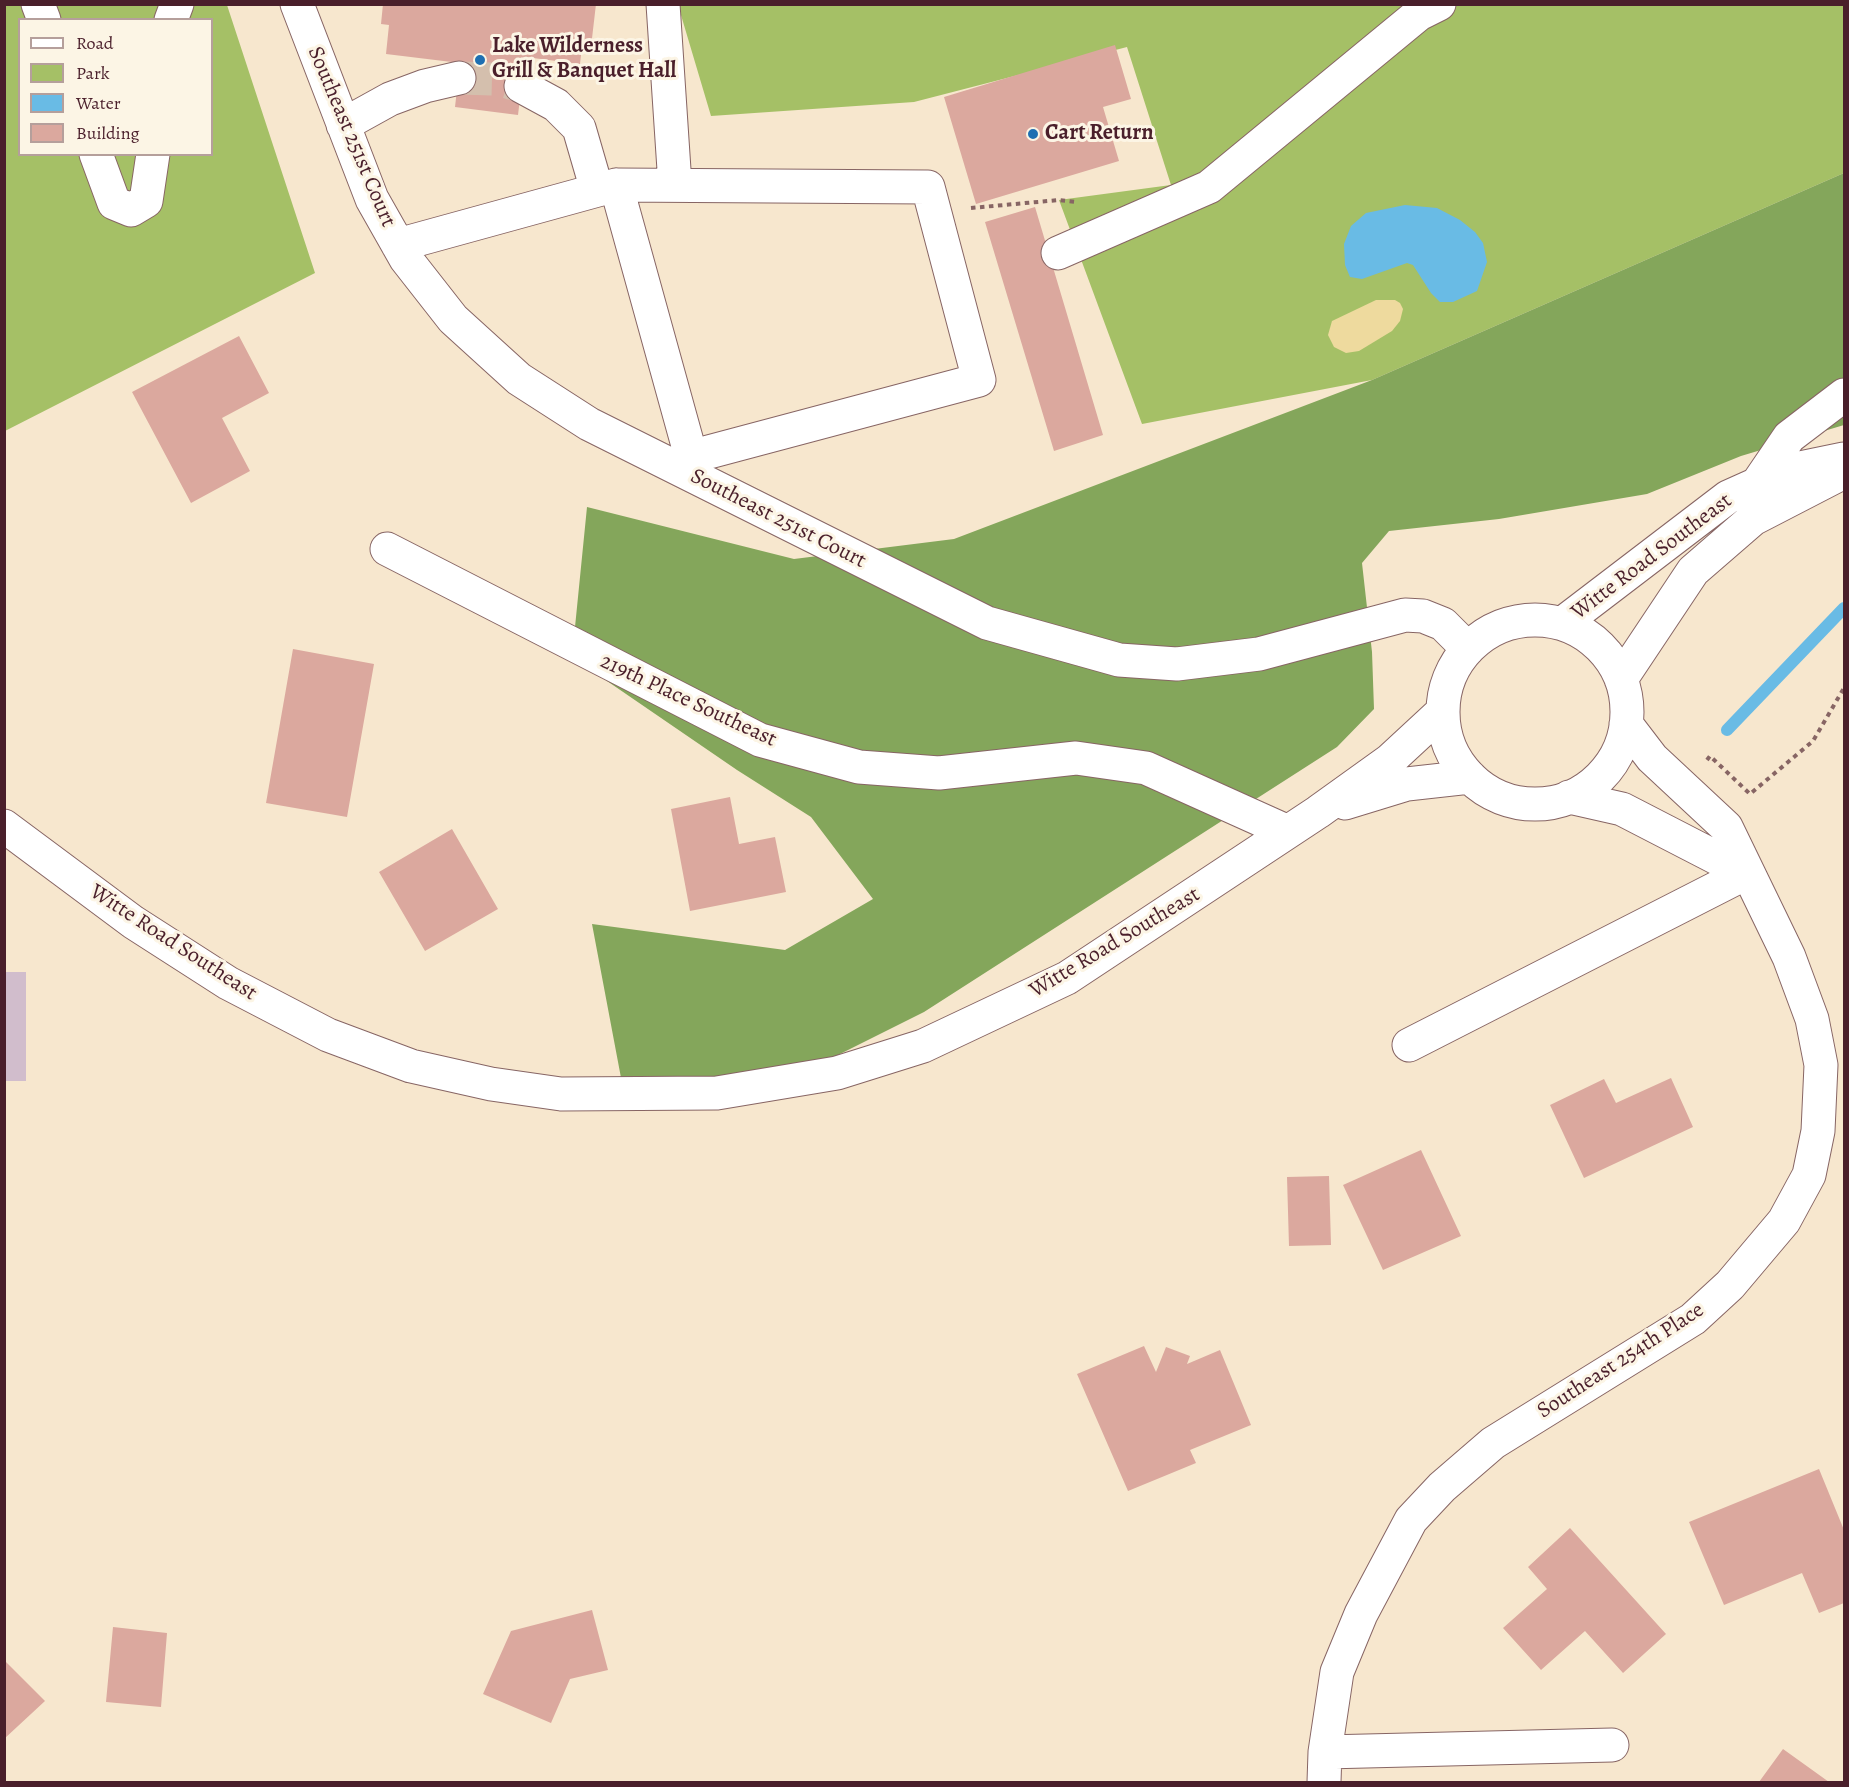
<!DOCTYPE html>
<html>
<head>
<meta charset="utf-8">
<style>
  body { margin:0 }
  #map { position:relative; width:1849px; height:1787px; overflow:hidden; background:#f7e7ce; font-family:Alegreya,serif }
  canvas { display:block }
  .frame { position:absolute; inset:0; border:6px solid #4a1f2b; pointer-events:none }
  .legend { position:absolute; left:18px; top:18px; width:195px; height:138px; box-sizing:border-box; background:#fcf5e5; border:2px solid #b59f9b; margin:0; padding:8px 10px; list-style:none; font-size:18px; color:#4a1f2b }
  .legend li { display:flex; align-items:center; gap:12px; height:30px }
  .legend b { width:30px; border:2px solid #b59f9b }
</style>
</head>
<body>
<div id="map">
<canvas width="1849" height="1787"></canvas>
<div class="frame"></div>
<ul class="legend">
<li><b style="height:8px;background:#fff"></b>Road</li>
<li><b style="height:16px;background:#a5c066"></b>Park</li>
<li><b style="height:16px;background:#69bbe5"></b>Water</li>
<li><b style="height:16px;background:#dba89e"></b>Building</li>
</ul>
</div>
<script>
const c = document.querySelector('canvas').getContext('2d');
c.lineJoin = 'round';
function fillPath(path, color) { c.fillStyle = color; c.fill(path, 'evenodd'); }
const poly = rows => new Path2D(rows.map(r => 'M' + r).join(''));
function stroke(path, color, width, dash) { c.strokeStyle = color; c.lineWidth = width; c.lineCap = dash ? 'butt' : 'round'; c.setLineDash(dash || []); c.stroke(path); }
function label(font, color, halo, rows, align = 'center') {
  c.font = font + ' Alegreya,serif'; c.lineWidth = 6; c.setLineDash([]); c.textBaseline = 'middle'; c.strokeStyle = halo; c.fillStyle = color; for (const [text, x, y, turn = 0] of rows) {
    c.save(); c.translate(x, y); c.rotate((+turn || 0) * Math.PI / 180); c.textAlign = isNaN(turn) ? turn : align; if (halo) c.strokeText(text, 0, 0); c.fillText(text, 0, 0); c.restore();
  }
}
const industrial = poly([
  [5,972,26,972,26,1081,5,1081]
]);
const green = poly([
  [5,5,227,5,315,273,5,431],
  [20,20,212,20,212,154,20,154],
  [678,5,1844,5,1844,173,1372,380,1142,424,1059,200,1171,185,1127,47,914,102,711,116]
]);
const forest = poly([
  [1844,173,1844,425,1741,456,1647,494,1499,519,1389,531,1362,563,1372,652,1374,709,1337,747,924,1012,824,1062,625,1099,592,924,785,950,873,899,811,817,737,770,572,657,587,507,794,559,954,539,1372,380]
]);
const sand = poly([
  [1376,300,1395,300,1400,303,1403,309,1400,321,1392,331,1359,351,1346,353,1334,347,1328,335,1332,321]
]);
const water = poly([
  [1405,205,1437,208,1460,220,1475,232,1483,243,1487,262,1477,291,1453,302,1440,302,1431,293,1413,265,1407,263,1362,279,1350,277,1345,265,1344,244,1351,226,1366,213]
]);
const stream = poly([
  [1727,730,1844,608]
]);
const building = poly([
  [383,4,596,4,591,47,582,46,580,64,525,57,518,115,455,107,460,63,386,54,389,25,381,24],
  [1115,45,1131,99,1103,107,1119,161,976,204,944,97],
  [1035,207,1103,435,1054,451,985,222],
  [239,336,269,393,222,418,250,471,191,503,132,392],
  [293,649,374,664,347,817,266,803],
  [730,797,739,844,775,837,786,892,690,911,671,809],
  [452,829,498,909,425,951,379,872],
  [1671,1078,1693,1127,1584,1178,1550,1105,1604,1079,1616,1103],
  [1421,1150,1461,1236,1383,1270,1343,1185],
  [1329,1176,1331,1245,1289,1246,1287,1177],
  [1144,1346,1156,1372,1166,1347,1190,1356,1187,1364,1220,1350,1251,1425,1190,1450,1196,1463,1128,1491,1077,1374],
  [1819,1469,1844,1530,1844,1603,1819,1613,1802,1573,1724,1605,1689,1522],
  [1570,1528,1666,1634,1623,1673,1585,1631,1541,1670,1503,1628,1547,1589,1528,1567],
  [592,1610,608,1670,570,1679,551,1723,483,1694,511,1631],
  [113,1627,167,1633,161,1707,106,1702],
  [4,1660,45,1701,4,1739],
  [1783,1749,1829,1782,1759,1782]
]);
const minorTunnel = poly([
  [459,78,496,79,521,86]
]);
const path = poly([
  [971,208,1059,200,1077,202],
  [1707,760,1710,756,1750,794,1813,741,1844,688]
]);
const minor = poly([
  [38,4,44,20],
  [297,4,372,199,406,259,453,319,519,379,589,424,987,623,1119,660,1177,664,1259,654,1405,615,1423,616,1443,624,1468,649],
  [663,4,675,185],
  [171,20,177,4],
  [521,86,556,105,579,128,597,190],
  [343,125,390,99,425,86,459,78],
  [96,154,114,203,131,210,146,201,153,154],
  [616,185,928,187,979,380,690,457],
  [398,245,616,185,697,478],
  [1058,253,1209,187,1419,14,1439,4],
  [1757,484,1789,437,1844,395],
  [387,549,760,740,859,767,939,773,1076,758,1146,768,1286,831],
  '1443 712a92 92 0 1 1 184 0a92 92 0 1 1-184 0Z',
  [1563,623,1728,497,1786,471,1844,459],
  [1621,679,1693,571,1753,519,1844,472],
  [1569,797,1622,809,1746,873],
  [1345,803,1407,784,1470,777],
  [4,826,133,922,228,983,328,1035,411,1066,491,1084,561,1094,717,1093,837,1073,923,1046,1067,978,1318,812,1389,761,1443,711],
  [1409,1045,1746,873],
  [1325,1752,1612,1745],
  [1324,1782,1325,1752,1337,1672,1361,1614,1411,1520,1442,1487,1493,1443,1693,1319,1730,1285,1784,1221,1809,1175,1818,1131,1821,1065,1812,1019,1789,957,1726,827,1652,758,1626,724]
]);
const markers = [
  [480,60,6,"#1f6fb2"],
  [1033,134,6,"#1f6fb2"]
];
const poiNames = [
  ["Lake Wilderness",492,47],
  ["Grill & Banquet Hall",492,72],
  ["Cart Return",1045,134]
];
const streetNames = [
  ["Southeast 251st Court",351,137,67],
  ["Southeast 251st Court",778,519,27],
  ["Witte Road Southeast",1652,557,-37],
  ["219th Place Southeast",688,701,25],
  ["Witte Road Southeast",173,943,33],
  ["Witte Road Southeast",1115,943,-31],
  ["Southeast 254th Place",1621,1361,-33]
];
fillPath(industrial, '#d1bdcc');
fillPath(green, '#a5c066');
fillPath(forest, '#84a65b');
fillPath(sand, '#eeda9e');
fillPath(water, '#69bbe5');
stroke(stream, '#69bbe5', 12);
fillPath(building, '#dba89e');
stroke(minorTunnel, '#d4bfad', 33, [33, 16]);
stroke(minor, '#876564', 35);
stroke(path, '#876564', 4, [4.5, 4.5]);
stroke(minor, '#fff', 33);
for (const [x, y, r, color] of markers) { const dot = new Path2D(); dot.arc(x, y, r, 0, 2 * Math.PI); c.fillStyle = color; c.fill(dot); stroke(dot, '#fcf5e5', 2); }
label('bold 22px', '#4a1f2b', '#fcf5e5', poiNames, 'left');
label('22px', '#4a1f2b', '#fcf5e5', streetNames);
</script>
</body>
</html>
